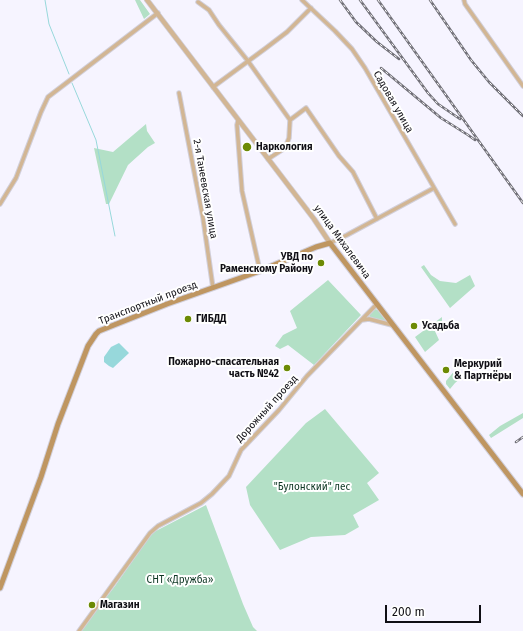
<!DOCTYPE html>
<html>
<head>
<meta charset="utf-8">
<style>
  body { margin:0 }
  #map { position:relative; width:523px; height:631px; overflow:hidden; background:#f6f4ff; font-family:"Fira Sans",sans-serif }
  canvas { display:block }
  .scale { position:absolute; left:385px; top:605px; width:96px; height:18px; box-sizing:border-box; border:2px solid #100f15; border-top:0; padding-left:5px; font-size:12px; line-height:14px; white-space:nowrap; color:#100f15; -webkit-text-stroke:3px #fff; paint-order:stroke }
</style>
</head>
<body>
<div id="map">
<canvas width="523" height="631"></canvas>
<div class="scale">200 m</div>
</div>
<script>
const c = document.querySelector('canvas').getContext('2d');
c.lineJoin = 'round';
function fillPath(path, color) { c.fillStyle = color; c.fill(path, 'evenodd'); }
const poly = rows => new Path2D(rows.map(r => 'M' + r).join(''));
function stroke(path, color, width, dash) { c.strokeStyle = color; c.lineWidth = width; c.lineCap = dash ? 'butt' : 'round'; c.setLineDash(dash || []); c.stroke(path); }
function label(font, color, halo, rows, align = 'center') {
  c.font = font + ' "Fira Sans",sans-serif'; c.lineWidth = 4; c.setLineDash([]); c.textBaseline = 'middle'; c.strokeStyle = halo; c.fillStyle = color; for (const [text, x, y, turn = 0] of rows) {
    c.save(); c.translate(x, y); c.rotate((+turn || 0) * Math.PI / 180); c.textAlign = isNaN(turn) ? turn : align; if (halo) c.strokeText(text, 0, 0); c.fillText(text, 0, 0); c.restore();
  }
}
const green = poly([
  [135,0,140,0,150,14,144,19],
  [146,124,147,131,155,143,148,147,128,165,109,204,106,204,94,148,113,152],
  [424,265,431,275,440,281,456,283,470,275,475,286,450,308,421,267],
  [328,280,361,315,314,365,288,345,280,349,275,346,283,335,297,328,290,311],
  [375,309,378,310,386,320,386,322,370,318,369,314],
  [442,317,442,324,434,329,439,340,425,352,415,337],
  [456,369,461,378,455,383,450,389,446,384,446,381],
  [325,409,379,473,367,483,379,500,353,515,359,527,345,535,311,537,280,550,250,505,246,487,306,423],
  [523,413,523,418,491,438,489,435,500,426],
  [206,505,243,604,253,627,257,631,80,631,115,586,152,533]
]);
const water = poly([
  [119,343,129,353,113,368,109,366,104,362,104,357,111,347]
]);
const stream = poly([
  [45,0,49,24,69,74],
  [72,83,96,140,115,236]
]);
const minor = poly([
  [302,0,335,31,352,49,365,68,455,224],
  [464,0,465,4,523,86],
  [198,2,209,10,219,25,248,61,290,120,289,138,285,148,268,159],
  [213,87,266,48,287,32,311,8],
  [179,93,203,218,213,288],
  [290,120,306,108,339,156,353,172,377,219],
  [238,121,237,125,242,191,260,271],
  [0,204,16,178,41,112,48,97,158,13],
  [330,243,347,235,434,188],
  [362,320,369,319,392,325],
  [79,631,150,533,158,526,201,503,212,494,229,476,241,450,279,410,307,376,377,304]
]);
const tertiary = poly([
  [147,0,314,219,330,243]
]);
const secondary = poly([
  [0,588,41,477,58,424,88,346,96,334,99,331,114,325,167,304,260,271,316,247,330,243,523,494]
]);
const rail = poly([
  [340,0,356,22,377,42,399,59],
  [360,0,428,93,438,104,460,119],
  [378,0,523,203],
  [430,0,471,60,489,82,523,116],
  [381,68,441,118,468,135,475,140],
  [516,442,523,437]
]);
const markers = [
  [247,147,5,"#6c8a04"],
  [321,263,4,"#6c8a04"],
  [188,319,4,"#6c8a04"],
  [414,326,4,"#6c8a04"],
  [287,368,4,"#6c8a04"],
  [446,370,4,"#6c8a04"],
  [92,605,4,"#6c8a04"]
];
const streetNames = [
  ["Садовая улица",393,102,60],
  ["2-я Танеевская улица",205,189,80],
  ["улица Михалевича",342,242,54],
  ["Транспортный проезд",148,303,-21],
  ["Дорожный проезд",267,409,-48]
];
const poiNames = [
  ["Наркология",256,147],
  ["УВД по",313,257,"right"],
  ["Раменскому Району",313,269,"right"],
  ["ГИБДД",196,319],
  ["Усадьба",422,326],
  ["Пожарно-спасательная",279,362,"right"],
  ["часть №42",279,374,"right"],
  ["Меркурий",454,364],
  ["& Партнёры",454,376],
  ["Магазин",100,605]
];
const parkNames = [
  ["\"Булонский\" лес",312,487],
  ["СНТ «Дружба»",180,580]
];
fillPath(green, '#b3e0c6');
fillPath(water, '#97d8db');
stroke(stream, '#97d8db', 1);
stroke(minor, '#d1cfda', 5.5);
stroke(tertiary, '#d1cfda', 6);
stroke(secondary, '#d1cfda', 7);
stroke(minor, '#d2b694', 3.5);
stroke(tertiary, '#d2b694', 4.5);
stroke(secondary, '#bf9661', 5);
stroke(rail, '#717078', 2.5);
stroke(rail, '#fff', 1, [3]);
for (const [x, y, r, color] of markers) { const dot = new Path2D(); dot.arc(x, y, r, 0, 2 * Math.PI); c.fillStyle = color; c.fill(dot); stroke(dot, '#fff', 1.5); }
label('10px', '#100f15', '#fff', streetNames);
label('bold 10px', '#100f15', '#fff', poiNames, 'left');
label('10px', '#0d3623', '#fff', parkNames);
</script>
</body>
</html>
